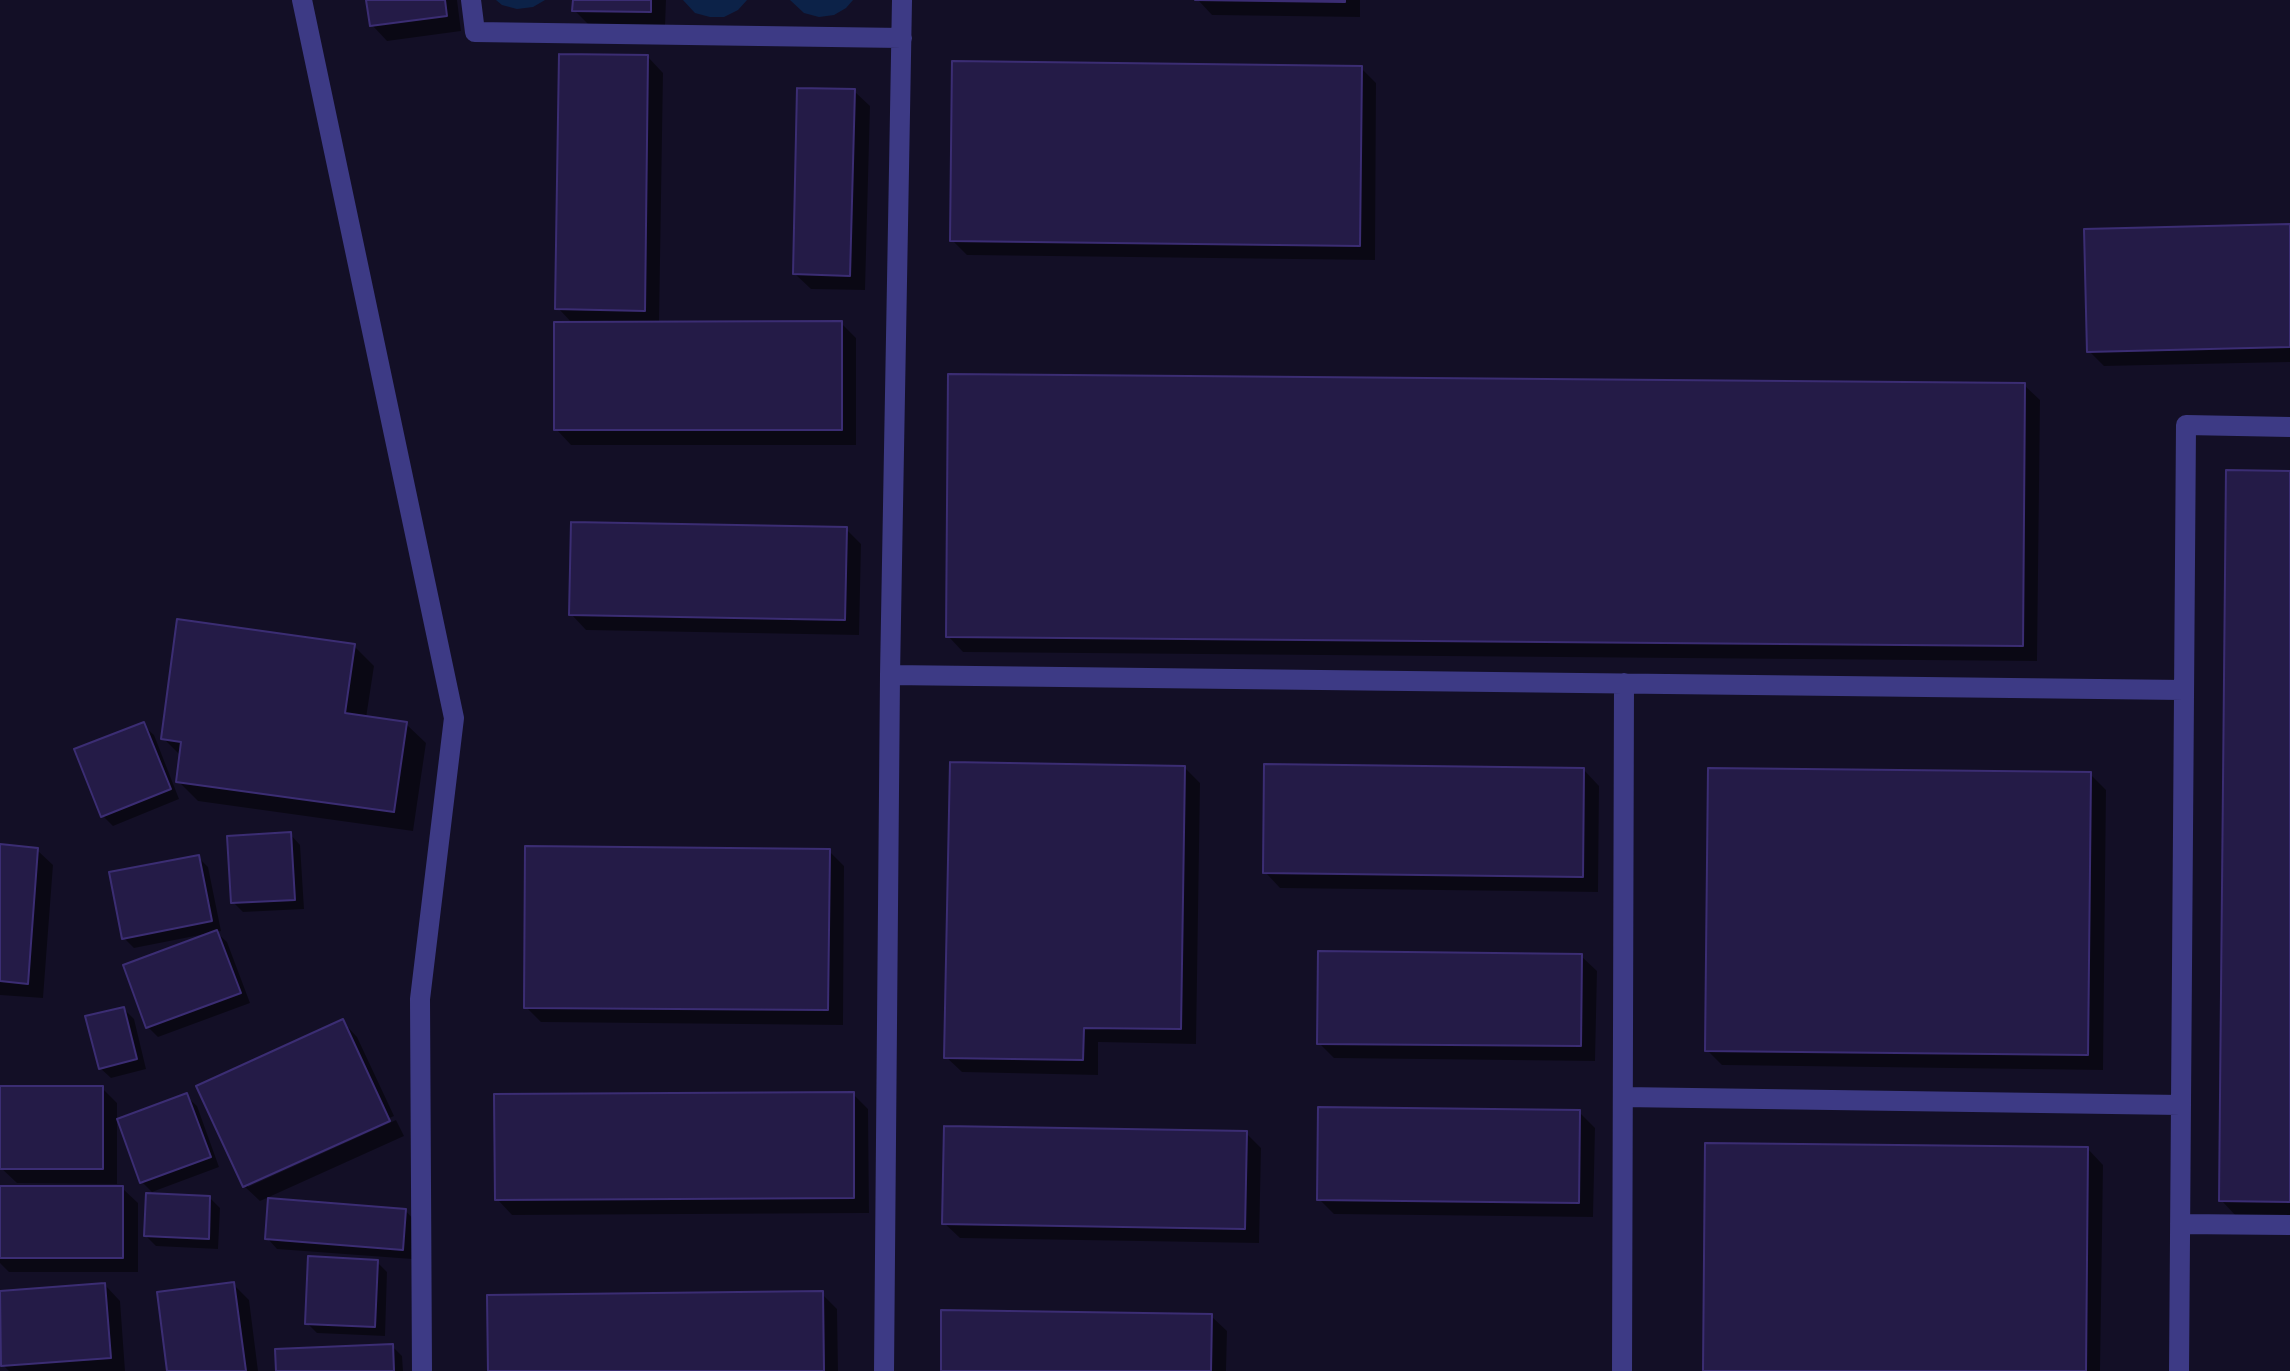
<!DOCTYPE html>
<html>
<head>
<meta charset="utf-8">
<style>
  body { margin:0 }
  canvas { display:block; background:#130f26 }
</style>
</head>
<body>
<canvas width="2290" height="1371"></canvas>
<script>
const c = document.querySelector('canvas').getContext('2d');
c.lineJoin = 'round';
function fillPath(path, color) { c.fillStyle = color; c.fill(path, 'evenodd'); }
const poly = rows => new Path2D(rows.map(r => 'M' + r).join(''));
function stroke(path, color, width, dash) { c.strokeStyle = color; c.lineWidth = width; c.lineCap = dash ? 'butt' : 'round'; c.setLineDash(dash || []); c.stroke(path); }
const water = poly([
  [496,0,545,0,533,7,517,9,502,5],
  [683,0,747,0,738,10,724,17,710,17,695,13],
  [790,0,853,0,846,8,834,15,819,17,804,13]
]);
const shadow = poly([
  [368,0,457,0,461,31,387,41,372,25],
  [575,0,666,0,665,27,590,26,574,10],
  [1198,0,1360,0,1360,17,1212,15],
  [648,57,663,73,659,324,841,323,856,338,856,445,571,445,556,429,573,324,558,308],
  [1361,68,1376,83,1375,260,967,255,952,240],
  [854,91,870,106,865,290,811,289,795,274],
  [2290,226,2290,362,2104,366,2089,351],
  [2024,385,2040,400,2037,661,963,652,948,636],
  [2290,473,2290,1216,2236,1216,2221,1200],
  [846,529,861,544,859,635,586,630,571,614],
  [354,646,374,666,366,718,406,724,426,743,413,831,198,801,178,781,181,756,163,738],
  [143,725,154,735,179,799,113,826,103,816],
  [1185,768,1200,783,1196,1044,1098,1042,1098,1075,962,1072,946,1057],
  [1584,770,1599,786,1598,892,1280,888,1265,872],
  [2090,774,2106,790,2103,1070,1722,1065,1707,1050],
  [290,834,300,845,304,909,243,912,233,902],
  [0,846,37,850,53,865,43,998,0,995],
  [829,851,844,866,843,1025,541,1022,526,1007],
  [198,857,208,867,221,931,216,932,227,942,250,1003,158,1037,148,1027,206,936,205,934,134,948,124,938],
  [1581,956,1597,971,1595,1061,1334,1058,1319,1043],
  [124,1009,134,1019,146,1069,111,1078,100,1068],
  [342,1021,357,1037,394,1116,248,1183,248,1187,396,1120,404,1136,260,1201,244,1186],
  [102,1088,117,1103,117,1184,17,1183,1,1168],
  [853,1094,868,1109,869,1213,512,1215,497,1199],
  [186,1096,197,1106,219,1167,152,1192,142,1182],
  [1579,1112,1595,1128,1593,1217,1334,1214,1319,1199],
  [1246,1133,1261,1148,1259,1243,960,1238,944,1223],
  [2088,1149,2103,1165,2100,1371,1705,1371],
  [0,1188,122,1188,138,1203,138,1272,9,1272,0,1263],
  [210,1198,220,1208,218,1249,156,1246,146,1236],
  [405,1210,415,1221,412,1259,277,1249,267,1238],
  [377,1262,387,1272,385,1336,317,1333,307,1323],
  [105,1285,120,1301,125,1371,9,1371,3,1365,0,1293],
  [234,1285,249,1300,258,1371,169,1371],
  [822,1294,837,1309,838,1371,490,1371],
  [1211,1316,1227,1331,1226,1371,943,1371],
  [392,1346,402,1356,403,1371,278,1371]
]);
const building = poly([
  [366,0,445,0,447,16,370,26,366,0],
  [573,0,651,0,651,12,572,11,573,0],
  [1195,0,1345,0,1345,2,1195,0],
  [559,54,648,55,645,311,555,309,559,54],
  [952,61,1362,66,1360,246,950,241,952,61],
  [797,88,855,89,850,276,793,274,797,88],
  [2290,224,2290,347,2087,352,2084,229,2290,224],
  [842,321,842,430,554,430,554,322,842,321],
  [948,374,2025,383,2023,646,946,637,948,374],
  [2226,470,2290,471,2290,1202,2219,1201,2226,470],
  [571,522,847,527,845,620,569,615,571,522],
  [177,619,355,644,345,713,407,722,394,812,176,782,181,742,161,739,177,619],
  [144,722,171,789,101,817,74,749,144,722],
  [950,762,1185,766,1181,1029,1084,1028,1083,1060,944,1058,950,762],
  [1264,764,1584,768,1583,877,1263,873,1264,764],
  [1708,768,2091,772,2088,1055,1705,1051,1708,768],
  [291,832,295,900,231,903,227,836,291,832],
  [0,844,38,848,28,984,0,981,0,844],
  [525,846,830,849,828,1010,524,1008,525,846],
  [199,855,212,921,122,939,109,872,199,855],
  [217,930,241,993,146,1028,123,965,217,930],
  [1318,951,1582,954,1581,1046,1317,1044,1318,951],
  [124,1007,137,1059,99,1069,85,1016,124,1007],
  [343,1019,390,1121,243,1187,196,1086,343,1019],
  [0,1086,103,1086,103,1169,0,1169,0,1086],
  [854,1092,854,1198,495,1200,494,1094,854,1092],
  [187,1093,211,1157,140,1183,117,1119,187,1093],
  [1318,1107,1580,1110,1579,1203,1317,1200,1318,1107],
  [944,1126,1247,1131,1245,1229,942,1224,944,1126],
  [1705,1143,2088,1147,2086,1371,1703,1371,1705,1143],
  [0,1186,123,1186,123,1258,0,1258,0,1186],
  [146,1193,210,1196,209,1239,144,1236,146,1193],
  [268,1198,406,1209,403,1250,265,1239,268,1198],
  [308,1256,378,1260,375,1327,305,1324,308,1256],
  [234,1282,246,1371,167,1371,157,1292,234,1282],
  [105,1283,111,1358,1,1366,0,1291,105,1283],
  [823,1291,824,1371,488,1371,487,1295,823,1291],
  [941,1310,1212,1314,1211,1371,941,1371,941,1310],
  [393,1344,394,1371,276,1371,275,1349,393,1344]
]);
const lane = poly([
  [471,0,475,32,902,38],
  [890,675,902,0],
  [1623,1097,2181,1105],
  [2180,1224,2290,1225],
  [884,1371,890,675,2184,690],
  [1622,1371,1624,683],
  [2179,1371,2186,425,2290,427]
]);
const street = poly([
  [302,0,454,718,420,999,422,1371]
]);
fillPath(water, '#0c2248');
fillPath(shadow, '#0007');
fillPath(building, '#241b47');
stroke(building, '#3b2d73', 2);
stroke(lane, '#3d3a85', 20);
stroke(street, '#3d3a85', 20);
</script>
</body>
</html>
